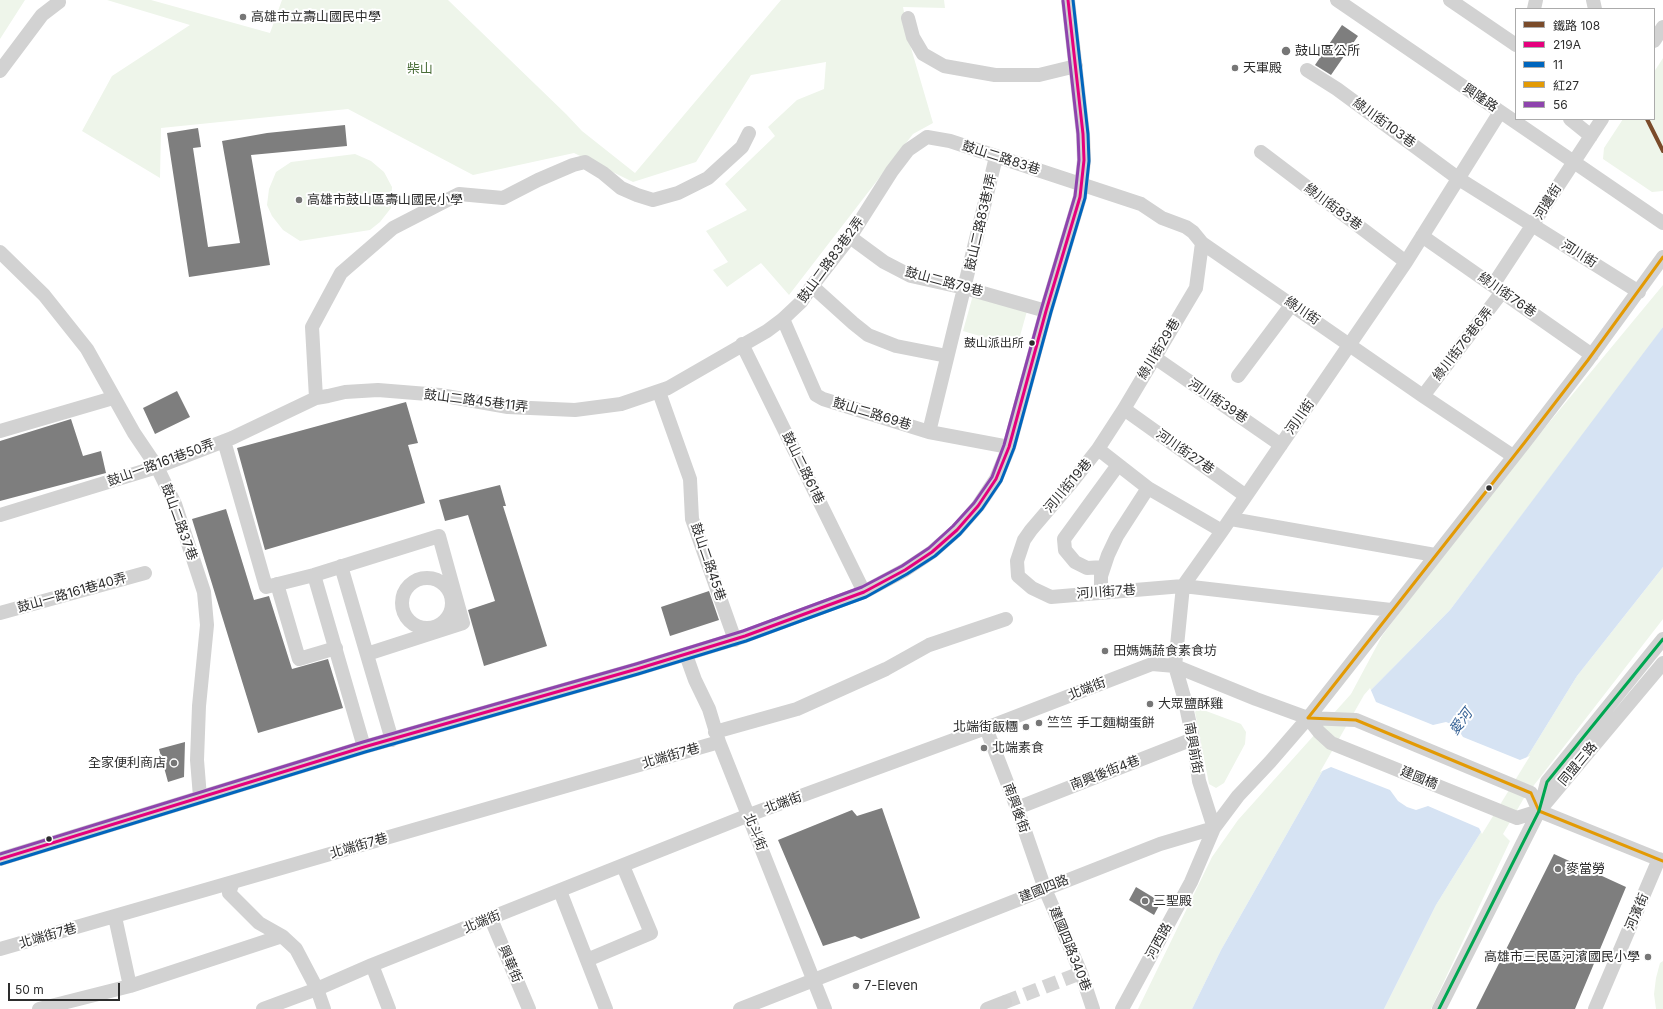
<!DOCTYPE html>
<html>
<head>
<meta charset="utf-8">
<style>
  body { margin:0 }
  #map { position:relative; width:1663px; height:1009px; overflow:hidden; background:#fff; font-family:Inter,"Noto Sans TC",sans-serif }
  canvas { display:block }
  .legend { position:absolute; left:1515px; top:8px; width:140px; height:112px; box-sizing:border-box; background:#fff; border:1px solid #ababab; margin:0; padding:5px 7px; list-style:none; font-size:12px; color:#2d2d2d }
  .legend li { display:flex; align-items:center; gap:8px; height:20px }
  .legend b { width:20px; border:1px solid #ababab }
  .scale { position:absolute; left:8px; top:983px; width:112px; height:18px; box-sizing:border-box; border:2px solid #2d2d2d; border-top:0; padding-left:5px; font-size:12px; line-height:14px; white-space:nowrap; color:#2d2d2d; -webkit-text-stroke:3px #fff; paint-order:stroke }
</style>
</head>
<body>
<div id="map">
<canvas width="1663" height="1009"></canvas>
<ul class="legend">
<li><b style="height:5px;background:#7a4b2a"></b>鐵路 108</li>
<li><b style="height:5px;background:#e5007d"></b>219A</li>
<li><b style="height:5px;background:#0065bd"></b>11</li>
<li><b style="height:5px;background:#e39a04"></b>紅27</li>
<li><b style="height:5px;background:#8e44ad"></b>56</li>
</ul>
<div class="scale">50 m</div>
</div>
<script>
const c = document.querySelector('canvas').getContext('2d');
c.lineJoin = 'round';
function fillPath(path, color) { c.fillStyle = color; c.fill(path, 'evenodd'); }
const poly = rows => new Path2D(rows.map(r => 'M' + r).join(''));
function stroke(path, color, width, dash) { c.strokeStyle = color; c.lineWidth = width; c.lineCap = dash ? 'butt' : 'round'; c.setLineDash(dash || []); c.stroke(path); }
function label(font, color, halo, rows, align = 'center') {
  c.font = font + ' Inter,"Noto Sans TC",sans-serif'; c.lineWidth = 4; c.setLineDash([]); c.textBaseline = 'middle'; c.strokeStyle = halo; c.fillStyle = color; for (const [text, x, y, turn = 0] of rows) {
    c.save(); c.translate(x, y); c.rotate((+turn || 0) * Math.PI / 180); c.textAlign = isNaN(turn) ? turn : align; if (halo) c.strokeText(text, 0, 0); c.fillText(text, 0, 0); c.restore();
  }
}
const green = poly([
  [0,0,25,0,0,39],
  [107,0,151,0,270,33,282,0,448,0,566,114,582,131,635,173,781,0,944,0,945,8,903,7,911,48,933,123,913,134,789,295,761,263,727,287,713,270,728,262,706,231,747,210,725,184,775,136,768,127,797,100,824,89,826,62,751,75,696,162,633,182,574,153,473,175,348,109,161,128,160,178,82,131,112,76,190,25],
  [1663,58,1663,191,1652,192,1603,159,1604,148,1623,119,1654,119,1654,72],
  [355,154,371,161,384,172,392,187,391,208,380,222,370,230,300,241,283,230,272,216,267,205,269,189,276,172,291,162],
  [1663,285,1663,327,1644,354,1450,610,1365,696,1221,950,1192,1009,1138,1009,1212,857,1238,820,1351,694,1382,636,1402,609,1528,448],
  [973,295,1027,311,1017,347,963,331],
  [1663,567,1663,619,1524,798,1503,834,1510,841,1431,1009,1384,1009,1436,905,1577,676],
  [1198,708,1241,724,1246,732,1245,744,1224,783,1216,788,1209,784,1195,712],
  [1663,961,1663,1009,1656,1009,1654,994,1656,978,1660,963]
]);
const water = poly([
  [1663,327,1663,567,1577,676,1436,905,1384,1009,1192,1009,1221,950,1365,696,1450,610]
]);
const pier = poly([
  [1370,688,1376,702,1433,725,1446,722,1451,724,1459,731,1463,737,1520,760,1530,756,1482,834,1479,828,1428,806,1416,810,1407,807,1398,801,1390,790,1331,767,1320,772,1364,695]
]);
const building = poly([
  [1342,25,1358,36,1331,75,1315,65],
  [345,125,347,146,251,155,270,265,189,277,167,133,198,128,201,147,193,148,208,247,240,243,222,141,267,133],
  [177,391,190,417,155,434,143,408],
  [406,402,418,443,408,445,425,503,265,550,237,448],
  [71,419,83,456,101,451,106,473,0,501,0,441],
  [500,485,506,506,503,506,547,646,484,666,468,610,495,601,468,515,445,521,439,500],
  [226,509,254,600,269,596,292,669,328,659,343,708,258,733,192,519],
  [709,591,719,620,670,636,661,607],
  [185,742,184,777,168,782,159,749],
  [882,808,920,918,861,939,855,936,823,946,778,840,852,810,857,816],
  [1554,854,1626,887,1575,1009,1476,1009],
  [1136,887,1161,902,1154,915,1129,900]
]);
const minorTunnel = poly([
  [1005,1002,1081,973]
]);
const minor = poly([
  [1337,0,1663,223],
  [1450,0,1516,45],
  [1593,0,1595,9],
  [1534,9,1536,0],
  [908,18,913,37,923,54,944,66,995,75,1039,75,1076,66],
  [1654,41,1663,27],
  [1307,70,1337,89,1459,179,1639,292],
  [0,71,42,15,59,2],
  [1570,119,1591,136],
  [1261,152,1406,262],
  [1422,236,1592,355],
  [850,237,884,262,911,276,965,288,1046,311],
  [0,252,44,295,87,349,134,433,157,467,175,504,204,592,207,625,199,706,197,760,200,797],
  [1493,285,1602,119],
  [812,286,853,323,868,335,896,346,947,356],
  [783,319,816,395,823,399,929,432,1009,447],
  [742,344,864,592],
  [1154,357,1281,445],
  [1238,376,1292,304],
  [659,392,690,479,692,519,735,640],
  [1423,396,1502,292],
  [316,398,312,327,341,273,393,228,459,194,503,198,538,180,573,165,585,162,603,173,621,188,637,195,653,200,678,193,708,178,742,147,749,133],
  [1124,409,1246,496],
  [0,431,113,398],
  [929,432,996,157],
  [224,441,266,587,314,575,439,536,463,623,367,654],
  [1098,449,1124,409,1196,288,1202,243],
  [0,515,157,467,232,438,316,398,328,396,345,392,378,390,440,395,508,407,575,410,621,404,668,388,767,331,783,319,801,302,812,286,850,237,892,171,908,150,927,137,950,141,1141,204,1162,218,1186,227,1193,232,1202,243,1423,396,1513,456],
  [1231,519,1435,555],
  [1222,531,1148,488,1098,449,1072,482,1031,530,1024,540,1017,561,1018,576,1032,588,1051,597,1183,586,1391,610],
  [341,566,392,740],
  [1104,567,1087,568,1075,562,1065,550,1064,539,1118,465],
  [314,575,364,747],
  '402 603a25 25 0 1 1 50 0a25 25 0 1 1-50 0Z',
  [277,584,299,659,336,648],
  [1101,592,1101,576,1108,555,1117,536,1148,488],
  [0,613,145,573],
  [686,655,695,680,709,709,719,742,825,1009],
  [1308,718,1319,732,1331,743,1336,745,1517,818,1539,811,1663,861],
  [986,728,1017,808,1045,889,1081,973,1093,1009],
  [715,732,797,709,886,669,929,645,1006,619],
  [1541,805,1547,782,1663,639],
  [1017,808,1193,739],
  [1214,828,1199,781,1193,739,1184,697,1175,666,1183,586,1222,531,1406,262,1500,112],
  [0,859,364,747,637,669,745,636,864,592,905,570,932,552,957,530,978,506,996,479,1009,447,1046,311,1080,197,1084,160,1083,134,1068,0],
  [233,882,229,893,259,923,282,936,296,949,317,989,324,1009],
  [560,891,606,1009],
  [115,917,130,986],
  [491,919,529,1009],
  [0,949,719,742],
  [587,960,651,933,623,866],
  [372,965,389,1009],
  [39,1009,130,986,282,936],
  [263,1009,317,989,372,965,749,815,986,728,1152,664,1175,666,1256,699,1308,718,1356,720,1531,793,1539,811],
  [740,1009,1160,844,1214,828],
  [987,1009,1005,1002],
  [1122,1009,1191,882,1214,828,1238,796,1270,762,1308,718,1525,442,1588,360,1663,257],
  [1439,1009,1539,811,1663,663],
  [1595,1009,1659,859]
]);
const bus1 = poly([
  [0,859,364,747,637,669,745,636,864,592,905,570,932,552,957,530,978,506,996,479,1009,447,1046,311,1080,197,1084,160,1083,134,1068,0]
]);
const bus2 = poly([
  [1,864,365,752,638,674,746,641,866,597,907,574,935,556,960,534,982,509,1001,481,1014,448,1051,312,1085,198,1089,161,1088,134,1073,0]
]);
const bus3 = poly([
  [1308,718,1525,442,1588,360,1663,257],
  [1308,718,1356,720,1531,793,1539,811,1663,861]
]);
const bus4 = poly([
  [0,854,363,742,636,664,743,631,862,587,902,566,929,548,953,526,974,503,992,477,1004,445,1041,310,1075,196,1079,160,1078,134,1063,1]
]);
const bus5 = poly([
  [1439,1009,1539,811,1547,782,1663,639]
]);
const rail1 = poly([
  [1647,119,1663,151]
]);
const markers = [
  [243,17,4,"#767676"],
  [1286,51,5,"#767676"],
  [1235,68,4,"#767676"],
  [299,200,4,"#767676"],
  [1032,343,3.5,"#2d2d2d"],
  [1489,488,3.5,"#2d2d2d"],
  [1105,651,4,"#767676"],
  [1150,704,4,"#767676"],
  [1039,723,4,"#767676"],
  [1026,727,4,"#767676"],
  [984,748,4,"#767676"],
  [174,763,4,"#767676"],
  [49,839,3.5,"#2d2d2d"],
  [1558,869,4,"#767676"],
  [1145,901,4,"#767676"],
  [1648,957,4,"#767676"],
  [856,986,4,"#767676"]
];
const busNames = [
  ["鼓山派出所",1024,343]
];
const poiNames = [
  ["高雄市立壽山國民中學",251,17],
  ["鼓山區公所",1295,51],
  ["天軍殿",1243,68],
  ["高雄市鼓山區壽山國民小學",307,200],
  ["田媽媽蔬食素食坊",1113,651],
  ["大眾鹽酥雞",1158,704],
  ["竺竺 手工麵糊蛋餅",1047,723],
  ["北端街飯糰",1018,727,"right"],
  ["北端素食",992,748],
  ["全家便利商店",166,763,"right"],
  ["麥當勞",1566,869],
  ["三聖殿",1153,901],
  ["高雄市三民區河濱國民小學",1640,957,"right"],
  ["7-Eleven",864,986]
];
const parkNames = [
  ["柴山",420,69]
];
const streetNames = [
  ["興隆路",1480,98,34],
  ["綠川街103巷",1384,123,36],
  ["鼓山二路83巷",1001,158,18],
  ["河邊街",1548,202,-58],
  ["綠川街83巷",1333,207,37],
  ["鼓山二路83巷1弄",981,222,-77],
  ["河川街",1579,254,32],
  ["鼓山二路83巷2弄",831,260,-54],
  ["鼓山二路79巷",944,282,15],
  ["綠川街76巷",1507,295,35],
  ["綠川街",1302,311,34],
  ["綠川街76巷6弄",1463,344,-52],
  ["綠川街29巷",1159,349,-59],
  ["鼓山二路45巷11弄",476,401,7],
  ["河川街39巷",1218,401,34],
  ["鼓山二路69巷",872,414,17],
  ["河川街",1300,417,-55],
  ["河川街27巷",1185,452,35],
  ["鼓山一路161巷50弄",161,463,-20],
  ["鼓山二路61巷",803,468,64],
  ["河川街19巷",1068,486,-50],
  ["鼓山二路37巷",179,522,70],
  ["鼓山二路45巷",708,562,71],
  ["河川街7巷",1106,592,-4],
  ["鼓山一路161巷40弄",72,593,-16],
  ["北端街",1087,689,-21],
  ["南興前街",1193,748,80],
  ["北端街7巷",671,756,-16],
  ["同盟三路",1578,764,-50],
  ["南興後街4巷",1105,773,-21],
  ["建國橋",1419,778,22],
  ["北端街",783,803,-20],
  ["南興後街",1016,808,70],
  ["北斗街",755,832,68],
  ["北端街7巷",359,846,-16],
  ["建國四路",1044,889,-22],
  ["河濱街",1637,912,-67],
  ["北端街",482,922,-22],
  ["北端街7巷",48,936,-16],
  ["河西路",1159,941,-61],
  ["建國四路340巷",1070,949,68],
  ["興華街",510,964,67]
];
const waterNames = [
  ["愛河",1461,722,-53]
];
fillPath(green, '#eef5ea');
fillPath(water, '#d6e3f3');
fillPath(pier, '#fff');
fillPath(building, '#7e7e7e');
stroke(minorTunnel, '#d5d5d5', 14, [14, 7]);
stroke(minor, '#d2d2d2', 14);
stroke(bus1, '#e5007d', 3);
stroke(bus2, '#0065bd', 3);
stroke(bus3, '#e39a04', 3);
stroke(bus4, '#8e44ad', 3);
stroke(bus5, '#00a651', 3);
stroke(rail1, '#7a4b2a', 4);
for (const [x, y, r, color] of markers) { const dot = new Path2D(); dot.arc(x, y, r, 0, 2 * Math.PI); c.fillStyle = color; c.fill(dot); stroke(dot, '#fff', 1.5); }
label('12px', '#2d2d2d', '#fff', busNames, 'right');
label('13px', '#2d2d2d', '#fff', poiNames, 'left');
label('13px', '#486c37', '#fff', parkNames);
label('13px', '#2d2d2d', '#fff', streetNames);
label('italic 14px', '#356195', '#fff', waterNames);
</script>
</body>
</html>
